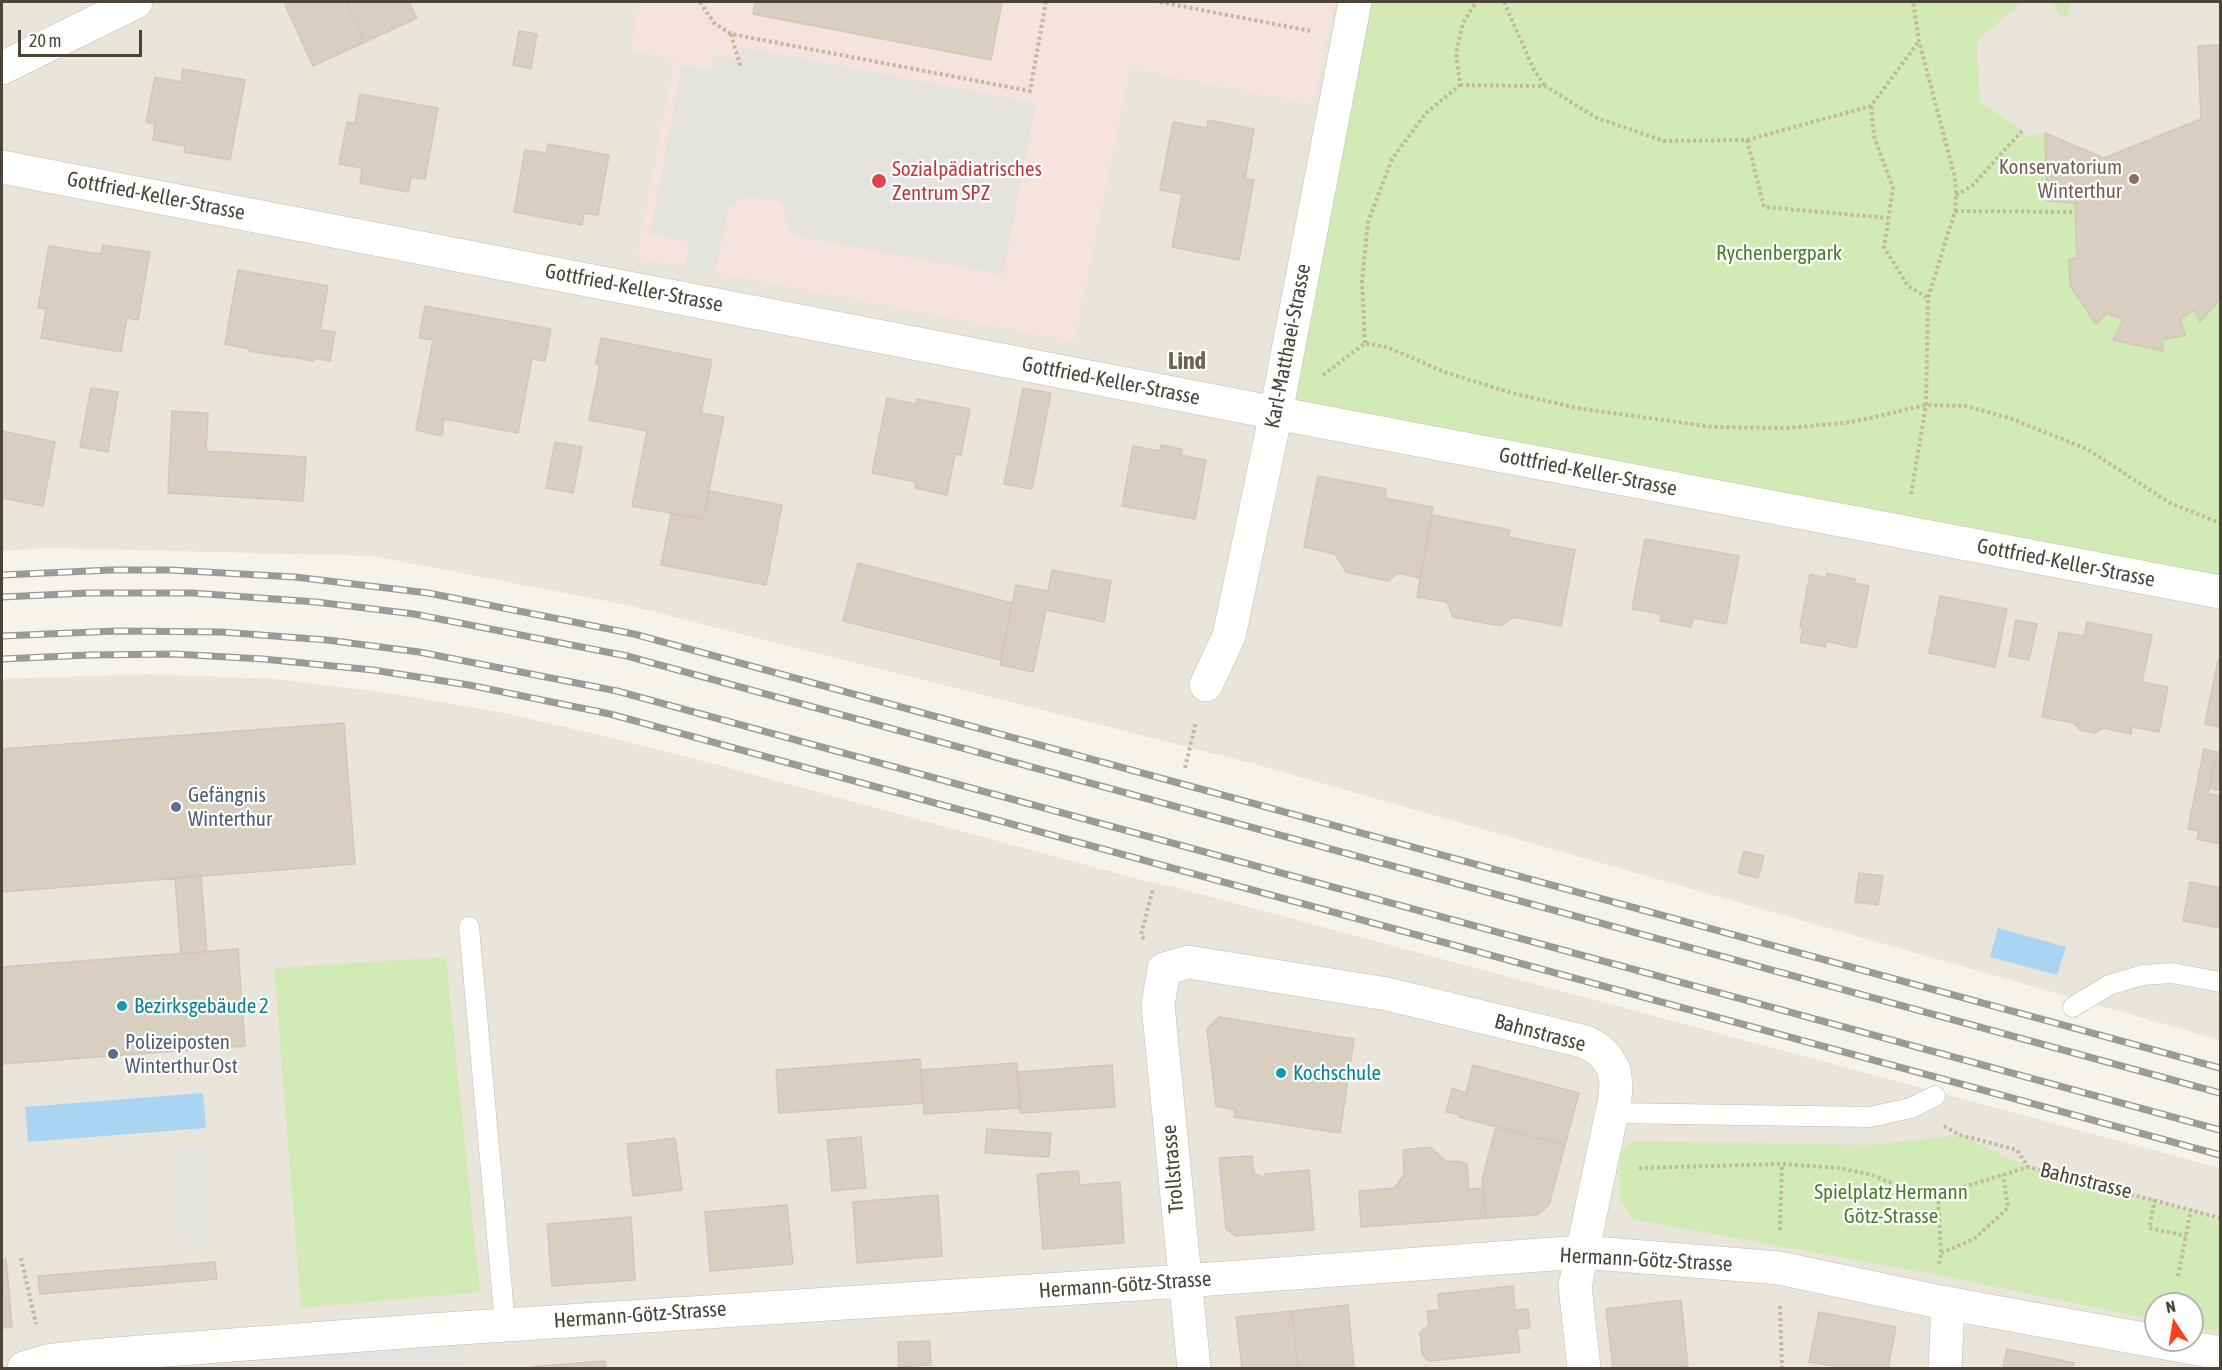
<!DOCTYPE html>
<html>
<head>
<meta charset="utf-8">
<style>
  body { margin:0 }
  #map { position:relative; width:2222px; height:1370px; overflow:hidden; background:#f6f3ec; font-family:"Asap Condensed",sans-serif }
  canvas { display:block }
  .frame { position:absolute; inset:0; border:3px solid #4b4439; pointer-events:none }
  .north { position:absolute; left:2144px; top:1292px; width:60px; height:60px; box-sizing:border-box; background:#fff; border:2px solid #b7b4b0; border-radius:50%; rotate:348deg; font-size:16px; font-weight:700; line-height:24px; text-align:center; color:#4b4439 }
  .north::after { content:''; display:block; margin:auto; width:21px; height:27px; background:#fc3f1d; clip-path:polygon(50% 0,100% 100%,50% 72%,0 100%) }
  .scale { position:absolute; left:18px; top:30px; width:124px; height:27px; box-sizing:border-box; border:3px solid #4b4439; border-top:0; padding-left:8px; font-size:18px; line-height:21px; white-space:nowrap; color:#4b4439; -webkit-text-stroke:4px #fff; paint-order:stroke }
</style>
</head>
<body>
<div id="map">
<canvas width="2222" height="1370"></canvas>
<div class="frame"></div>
<div class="north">N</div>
<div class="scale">20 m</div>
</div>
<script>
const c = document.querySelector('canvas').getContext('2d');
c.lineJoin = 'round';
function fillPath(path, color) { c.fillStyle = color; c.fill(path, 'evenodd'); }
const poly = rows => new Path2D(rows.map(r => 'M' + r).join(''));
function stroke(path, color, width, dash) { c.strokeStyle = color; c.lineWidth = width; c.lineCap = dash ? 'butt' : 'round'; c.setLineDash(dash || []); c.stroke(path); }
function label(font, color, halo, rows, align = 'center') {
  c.font = font + ' "Asap Condensed",sans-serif'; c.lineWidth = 4.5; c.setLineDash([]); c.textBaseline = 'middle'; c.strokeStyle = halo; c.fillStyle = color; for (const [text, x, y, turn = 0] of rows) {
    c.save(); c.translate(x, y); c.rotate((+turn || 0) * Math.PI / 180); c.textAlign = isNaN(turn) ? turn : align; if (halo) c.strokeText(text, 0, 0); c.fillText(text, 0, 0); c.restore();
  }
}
const residential = poly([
  [2,2,2220,2,2220,1040,1251,763,627,605,373,556,49,548,2,551],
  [146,674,275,679,390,693,509,714,616,739,726,767,1138,879,1178,888,2220,1168,2220,1368,2,1368,2,679],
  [2156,1304,2192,1304,2192,1340,2156,1340]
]);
const medical = poly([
  [640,2,1334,2,1313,104,1130,68,1074,341,637,257,675,59,631,50]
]);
const green = poly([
  [1355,2,2024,2,1977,40,1980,102,2015,125,2027,136,2045,133,2047,201,2075,203,2077,258,2069,260,2070,285,2095,324,2107,313,2123,320,2114,340,2163,351,2163,340,2185,335,2180,319,2194,310,2200,321,2220,299,2220,592,1276,413],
  [2052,2,2070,2,2068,16,2061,17],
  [446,957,480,1292,301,1308,274,968],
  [1960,1135,2028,1167,2220,1219,2220,1333,2192,1327,2192,1304,2156,1304,2156,1320,1943,1276,1632,1219,1620,1199,1620,1153,1632,1141,1871,1145]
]);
const parking = poly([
  [742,47,1036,103,1003,275,792,235,780,202,751,197,738,201,728,210,715,273,685,267,689,242,650,234,682,65,711,71,714,55,739,59],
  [207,1143,215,1243,182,1245,174,1145],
  [464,1327,465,1368,212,1368,209,1347]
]);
const water = poly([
  [1998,928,2066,947,2057,975,1990,957],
  [203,1093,206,1128,28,1142,25,1107]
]);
const building = poly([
  [284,2,346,2,365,42,313,66,284,2],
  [346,2,409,2,417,18,365,42,346,2],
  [755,2,1002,2,991,60,753,14,755,2],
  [519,31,537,34,531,69,513,65,519,31],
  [2220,45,2220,299,2200,322,2194,310,2180,319,2185,335,2163,340,2163,351,2113,340,2123,320,2107,313,2096,324,2070,285,2069,260,2077,258,2075,203,2047,201,2045,133,2104,158,2201,119,2198,46,2220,45],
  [183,69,245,80,230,160,184,152,185,146,153,140,155,124,146,122,155,77,181,82,183,69],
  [360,94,438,108,425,179,411,177,408,192,360,183,362,168,339,164,347,122,355,123,360,94],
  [1208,120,1254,129,1245,179,1254,180,1239,260,1172,247,1182,194,1160,190,1173,122,1207,128,1208,120],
  [548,144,609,155,598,215,584,213,582,225,514,212,525,150,546,153,548,144],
  [103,245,150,252,138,320,127,318,121,352,41,338,46,309,38,308,49,246,101,254,103,245],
  [238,270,328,286,320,330,335,332,330,361,314,358,314,361,286,356,285,357,249,351,249,349,225,344,238,270],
  [425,306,551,329,545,361,532,359,518,433,444,419,442,436,416,430,433,340,419,338,425,306],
  [601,338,712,360,701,413,724,417,703,519,632,506,647,431,589,420,600,365,596,364,601,338],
  [91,388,118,392,108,452,80,447,91,388],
  [1023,388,1051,393,1032,489,1004,484,1023,388],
  [887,398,916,404,917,399,970,409,961,455,955,454,947,495,915,488,916,482,872,473,887,398],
  [172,411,208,413,206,451,306,457,303,501,168,493,172,411],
  [2,431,55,442,43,506,2,498,2,431],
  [555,442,582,447,573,493,546,488,555,442],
  [1161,445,1182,449,1181,455,1206,460,1195,519,1122,506,1133,446,1160,451,1161,445],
  [1318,476,1386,489,1385,498,1433,507,1420,578,1398,573,1388,581,1346,572,1335,554,1304,547,1318,476],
  [709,491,782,505,766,585,661,565,671,514,703,519,709,491],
  [1432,515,1510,530,1508,537,1575,550,1561,626,1514,617,1501,626,1453,617,1447,602,1417,597,1432,515],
  [1645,539,1739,556,1726,624,1693,618,1691,627,1660,621,1661,614,1632,609,1645,539],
  [858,563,1012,603,1001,660,843,621,858,563],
  [1052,570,1111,581,1104,622,1046,610,1033,672,1000,665,1016,585,1048,591,1052,570],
  [1827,573,1855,579,1854,583,1869,586,1856,648,1826,641,1825,647,1800,642,1803,628,1800,627,1810,574,1826,578,1827,573],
  [1940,596,2007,609,1995,667,1929,653,1940,596],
  [2016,620,2037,624,2029,660,2009,656,2016,620],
  [2087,622,2152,635,2142,682,2168,687,2159,732,2132,727,2131,734,2103,728,2095,733,2080,730,2074,723,2042,717,2059,632,2084,636,2087,622],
  [2218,660,2220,661,2220,727,2205,724,2218,660],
  [344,723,355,864,2,892,2,749,344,723],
  [2204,749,2217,752,2208,794,2220,796,2220,844,2197,839,2199,831,2188,829,2204,749],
  [2217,752,2220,753,2220,790,2209,788,2217,752],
  [1744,851,1764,856,1758,878,1738,873,1744,851],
  [1859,873,1883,876,1878,905,1855,902,1859,873],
  [201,876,207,952,181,954,175,878,201,876],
  [2190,882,2220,888,2220,928,2183,921,2190,882],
  [238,949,245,1046,2,1064,2,967,238,949],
  [1219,1017,1354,1039,1340,1133,1234,1117,1235,1110,1216,1106,1207,1029,1219,1017],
  [920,1059,923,1103,779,1113,776,1070,920,1059],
  [1017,1063,1020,1108,924,1114,921,1070,1017,1063],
  [1112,1065,1115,1107,1020,1113,1018,1072,1112,1065],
  [1473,1065,1579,1093,1565,1145,1459,1117,1460,1115,1446,1112,1452,1088,1466,1093,1473,1065],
  [1496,1127,1565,1145,1549,1205,1537,1215,1486,1218,1482,1180,1496,1127],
  [987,1129,1051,1133,1049,1157,985,1153,987,1129],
  [861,1137,866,1188,832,1191,827,1140,861,1137],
  [675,1138,682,1190,633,1196,627,1144,675,1138],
  [1430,1147,1447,1162,1457,1161,1467,1164,1469,1189,1483,1188,1486,1218,1361,1227,1359,1191,1394,1188,1404,1175,1403,1150,1430,1147],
  [1252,1156,1254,1174,1266,1178,1265,1174,1309,1170,1314,1230,1236,1236,1226,1229,1219,1158,1252,1156],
  [1078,1171,1080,1185,1120,1182,1124,1243,1043,1249,1037,1174,1078,1171],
  [938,1195,942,1256,857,1263,853,1202,938,1195],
  [787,1205,793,1264,710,1271,705,1212,787,1205],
  [631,1217,635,1280,552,1286,547,1224,631,1217],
  [6,1259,12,1327,2,1328,2,1260,6,1259],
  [215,1262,217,1279,40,1294,38,1276,215,1262],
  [1513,1286,1515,1310,1528,1309,1530,1328,1517,1329,1520,1352,1429,1361,1422,1355,1420,1332,1429,1325,1427,1311,1439,1310,1438,1294,1513,1286],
  [1681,1300,1688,1366,1671,1368,1613,1368,1606,1309,1681,1300],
  [1348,1305,1354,1368,1298,1368,1292,1311,1348,1305],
  [1292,1311,1298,1368,1242,1368,1236,1317,1292,1311],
  [1819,1312,1896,1327,1888,1368,1846,1368,1809,1362,1819,1312],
  [930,1341,931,1365,899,1367,898,1342,930,1341],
  [2007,1349,2074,1363,2073,1368,2003,1368,2007,1349],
  [605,1361,606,1368,531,1368,531,1367,605,1361]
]);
const path = poly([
  [700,2,714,23,731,34,1030,91,1046,2],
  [1160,2,1311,31],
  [1504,2,1534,70,1545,86],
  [731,34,741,68],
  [1460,85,1545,86,1597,118,1664,141,1747,140,1871,106,1919,41],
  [1871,106,1874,136,1893,188,1884,247,1908,286,1928,298],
  [1747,140,1764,207,1888,218],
  [1956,195,1972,186,2022,131],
  [1955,211,2075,212],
  [1365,343,1362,281,1368,222,1392,159,1426,113,1460,85,1456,53,1463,23,1476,2],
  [1323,375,1365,343,1387,347,1447,373,1512,393,1577,408,1713,427,1787,428,1852,422,1926,405,1966,406,2012,419,2087,449,2170,503,2220,523],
  [1911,494,1926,405,1928,298,1955,211,1956,195,1955,178,1919,41,1913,2],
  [1185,768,1196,722],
  [1144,939,1141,935,1153,889],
  [1944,1126,1960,1135,2017,1150,2028,1167,2220,1218],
  [1639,1168,1782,1164,1839,1168,1872,1175,1917,1193,1938,1195,2028,1167],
  [1938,1195,1941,1253,1939,1264],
  [2155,1199,2149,1228,2186,1236],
  [1780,1230,1782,1164],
  [1941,1253,1974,1239,2008,1208,2003,1175],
  [21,1258,36,1324],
  [2178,1276,2191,1209],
  [1780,1306,1782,1368]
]);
const lane = poly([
  [469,927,505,1324],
  [2073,1007,2109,985,2143,975,2172,973,2220,982],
  [1613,1113,1870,1117,1911,1108,1935,1096]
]);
const street = poly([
  [2,68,136,2],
  [2,167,1276,413,2220,592],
  [1206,685,1229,636,1276,413,1355,2],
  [24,1368,47,1361,89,1356,429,1330,1184,1281,1582,1252,1779,1268,1935,1301,2220,1353],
  [1194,1368,1158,1005,1164,969,1188,962,1387,994,1586,1042,1598,1049,1607,1058,1614,1070,1616,1085,1615,1098,1575,1286,1584,1368],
  [1945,1368,1948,1303]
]);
const rail = poly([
  [2,575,111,570,170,570,295,577,428,593,634,634,2220,1068],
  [2,597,88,593,192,593,316,602,414,614,627,656,2220,1093],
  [2,636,116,631,221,632,327,640,419,652,617,691,2220,1130],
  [2,659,89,655,174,654,263,659,373,670,469,685,610,714,2220,1155]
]);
const markers = [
  [2134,179,6,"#8d6e63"],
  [879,181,8,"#e0444e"],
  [176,807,6,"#5c6f8a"],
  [122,1006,6,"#0f9aa8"],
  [113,1054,6,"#5c6f8a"],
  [1281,1073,6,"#0f9aa8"]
];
const educationNames = [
  ["Konservatorium",2122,167],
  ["Winterthur",2122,191]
];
const healthNames = [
  ["Sozialpädiatrisches",892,169],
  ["Zentrum SPZ",892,193]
];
const streetNames = [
  ["Gottfried-Keller-Strasse",156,196,11],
  ["Gottfried-Keller-Strasse",634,288,11],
  ["Karl-Matthaei-Strasse",1288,346,-79],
  ["Gottfried-Keller-Strasse",1111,381,11],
  ["Gottfried-Keller-Strasse",1588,472,11],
  ["Gottfried-Keller-Strasse",2066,563,11],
  ["Bahnstrasse",1540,1033,15],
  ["Trollstrasse",1173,1169,-95],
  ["Bahnstrasse",2086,1181,14],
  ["Hermann-Götz-Strasse",1646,1260,3],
  ["Hermann-Götz-Strasse",1125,1285,-4],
  ["Hermann-Götz-Strasse",640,1315,-4]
];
const parkNames = [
  ["Rychenbergpark",1779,253],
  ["Spielplatz Hermann",1891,1192],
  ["Götz-Strasse",1891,1216]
];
const serviceNames = [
  ["Gefängnis",188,795],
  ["Winterthur",188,819],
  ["Polizeiposten",125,1042],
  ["Winterthur Ost",125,1066]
];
const cultureNames = [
  ["Bezirksgebäude 2",134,1006],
  ["Kochschule",1293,1073]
];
const quarterNames = [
  ["Lind",1187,361]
];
fillPath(residential, '#eae5da');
fillPath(medical, '#f6e3e0');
fillPath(green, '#d2eab5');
fillPath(parking, '#e5e3e0');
fillPath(water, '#a9d4f2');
fillPath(building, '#d8cfc1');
stroke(building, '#d3c7b4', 1.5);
stroke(lane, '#c2bbae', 21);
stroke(street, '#c2bbae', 34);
stroke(path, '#c4b79f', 4, [3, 3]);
stroke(lane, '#fff', 20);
stroke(street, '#fff', 33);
stroke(rail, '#9a9a9a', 7);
stroke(rail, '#fff', 4.5, [14]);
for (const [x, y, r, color] of markers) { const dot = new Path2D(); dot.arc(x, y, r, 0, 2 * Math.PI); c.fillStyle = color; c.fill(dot); stroke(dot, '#fff', 2); }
label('21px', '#785e54', '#fff', educationNames, 'right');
label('21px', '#be3a42', '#fff', healthNames, 'left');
label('21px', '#4b4439', '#fff', streetNames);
label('21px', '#4a7f2a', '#fff', parkNames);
label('21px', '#4e5e75', '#fff', serviceNames, 'left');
label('21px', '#0d838f', '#fff', cultureNames, 'left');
label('bold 24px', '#6e6250', '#fff', quarterNames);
</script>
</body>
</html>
